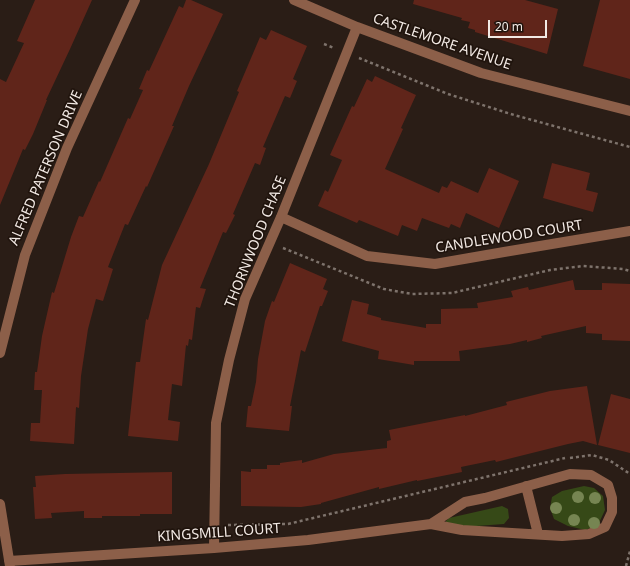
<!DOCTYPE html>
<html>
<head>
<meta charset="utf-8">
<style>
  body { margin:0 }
  #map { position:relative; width:630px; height:566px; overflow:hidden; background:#2a1d16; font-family:"Noto Sans",sans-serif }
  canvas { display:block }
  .scale { position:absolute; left:488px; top:20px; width:59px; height:18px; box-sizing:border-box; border:2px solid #f2e9e4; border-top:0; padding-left:5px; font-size:12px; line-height:14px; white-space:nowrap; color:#f2e9e4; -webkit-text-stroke:3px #20140d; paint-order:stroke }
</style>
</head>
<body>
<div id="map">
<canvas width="630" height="566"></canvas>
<div class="scale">20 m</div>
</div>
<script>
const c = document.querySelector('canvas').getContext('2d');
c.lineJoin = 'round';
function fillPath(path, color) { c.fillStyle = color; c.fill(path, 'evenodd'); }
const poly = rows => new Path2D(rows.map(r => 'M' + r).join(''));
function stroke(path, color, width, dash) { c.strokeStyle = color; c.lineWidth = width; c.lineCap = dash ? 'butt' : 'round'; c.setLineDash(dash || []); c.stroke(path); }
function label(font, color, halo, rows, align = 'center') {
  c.font = font + ' "Noto Sans",sans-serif'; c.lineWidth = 3.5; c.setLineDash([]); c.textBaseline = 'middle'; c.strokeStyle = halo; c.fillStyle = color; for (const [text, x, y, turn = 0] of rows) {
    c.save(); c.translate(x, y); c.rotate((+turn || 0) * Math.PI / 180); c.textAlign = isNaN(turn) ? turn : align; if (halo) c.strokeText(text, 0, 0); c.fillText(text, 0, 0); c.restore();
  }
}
const green = poly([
  [584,486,594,488,603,496,605,510,598,525,585,530,568,526,554,519,550,508,552,497,562,491],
  [502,506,508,509,509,518,504,524,449,528,446,525,446,521,449,518]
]);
const building = poly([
  [35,0,92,0,70,49,46,100,47,100,33,134,25,150,23,149,0,205,0,79,6,82,24,43,17,41],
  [186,0,191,0,223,14,189,86,172,126,174,126,147,187,146,186,128,225,125,224,108,267,113,269,103,301,96,299,88,329,81,376,79,408,76,407,74,444,30,441,31,423,40,423,42,390,34,390,35,372,37,372,42,336,52,292,54,293,71,237,79,216,83,217,99,181,100,182,128,118,130,119,143,90,139,89,147,70,149,71,179,6,183,8],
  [414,0,525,0,558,9,547,54,475,32,475,30,468,28,470,22,461,20,462,18,413,4],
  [600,0,630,0,630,79,583,66],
  [271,30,307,46,293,79,297,81,290,98,285,96,263,147,266,148,260,165,255,163,233,214,235,215,226,233,223,232,200,288,206,289,200,308,196,307,192,340,189,339,188,346,186,345,182,386,172,384,168,420,180,422,178,441,128,436,136,362,140,362,146,319,148,320,162,265,209,164,239,92,237,91,260,37,266,40],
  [375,76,416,95,401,128,403,129,385,169,439,193,442,186,447,188,451,181,478,193,489,168,519,181,499,228,466,213,460,228,451,224,449,228,422,218,417,231,402,225,398,236,359,220,357,223,318,206,325,190,328,192,342,160,330,155,352,106,354,107,367,79,372,82],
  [552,163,590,173,586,190,598,193,593,212,543,198],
  [290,263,327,279,323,289,328,291,322,306,320,306,305,352,301,350,290,406,292,406,289,431,246,427,248,406,251,406,256,382,258,359,265,321,272,301,274,302],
  [573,280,575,290,602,290,602,283,630,284,630,341,602,340,602,334,586,333,586,326,541,336,542,338,527,342,527,340,510,344,459,351,460,361,414,361,414,365,378,359,379,351,342,341,352,300,369,304,367,314,381,318,381,320,426,328,426,324,441,324,441,309,478,308,477,303,513,297,511,291,528,287,529,290],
  [587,386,597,445,583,441,568,444,496,462,495,460,461,467,462,472,417,481,417,480,379,489,379,487,321,503,321,504,301,507,241,506,241,471,251,472,251,469,267,469,267,465,280,465,280,463,302,460,302,463,334,454,387,448,387,441,391,440,389,430,465,415,465,416,507,405,506,402,550,391],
  [611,394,630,399,630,453,598,445],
  [172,472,172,514,140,514,140,516,102,516,102,518,84,518,84,511,51,513,52,518,35,519,33,487,36,487,35,476,65,474]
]);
const path = poly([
  [324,44,334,48],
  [359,58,448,94,514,115,630,147],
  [283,248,384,289,412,294,452,293,550,270,583,266,623,269,630,271],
  [570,458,592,455,609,460,630,474],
  [228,525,288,524,565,458],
  [626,566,630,551]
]);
const minor = poly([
  [294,0,357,27,481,73,630,111],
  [281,217,367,256,435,264,504,252,630,231],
  [0,353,25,255,67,148,135,0],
  [526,486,538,534],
  [0,504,10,566],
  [214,548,216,423,229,360,245,299,281,217,357,27],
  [9,561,214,548,308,540,431,524,462,530,562,536,589,534,605,527,612,512,612,498,608,485,591,475,570,474,485,498,465,502,431,524]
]);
const trees = [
  [578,497],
  [595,498],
  [556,508],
  [574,520],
  [594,523]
];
const streetNames = [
  ["CASTLEMORE AVENUE",442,42,19],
  ["ALFRED PATERSON DRIVE",46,168,-67],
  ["CANDLEWOOD COURT",509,237,-9],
  ["THORNWOOD CHASE",256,242,-68],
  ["KINGSMILL COURT",219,533,-4]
];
fillPath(green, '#364917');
fillPath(building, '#60251a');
stroke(path, '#7e736c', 2.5, [3, 3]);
stroke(minor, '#8c5f49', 10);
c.fillStyle = '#768552';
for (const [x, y] of trees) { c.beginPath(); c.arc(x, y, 6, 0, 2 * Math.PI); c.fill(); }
label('14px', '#f2e9e4', '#20140d', streetNames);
</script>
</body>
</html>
